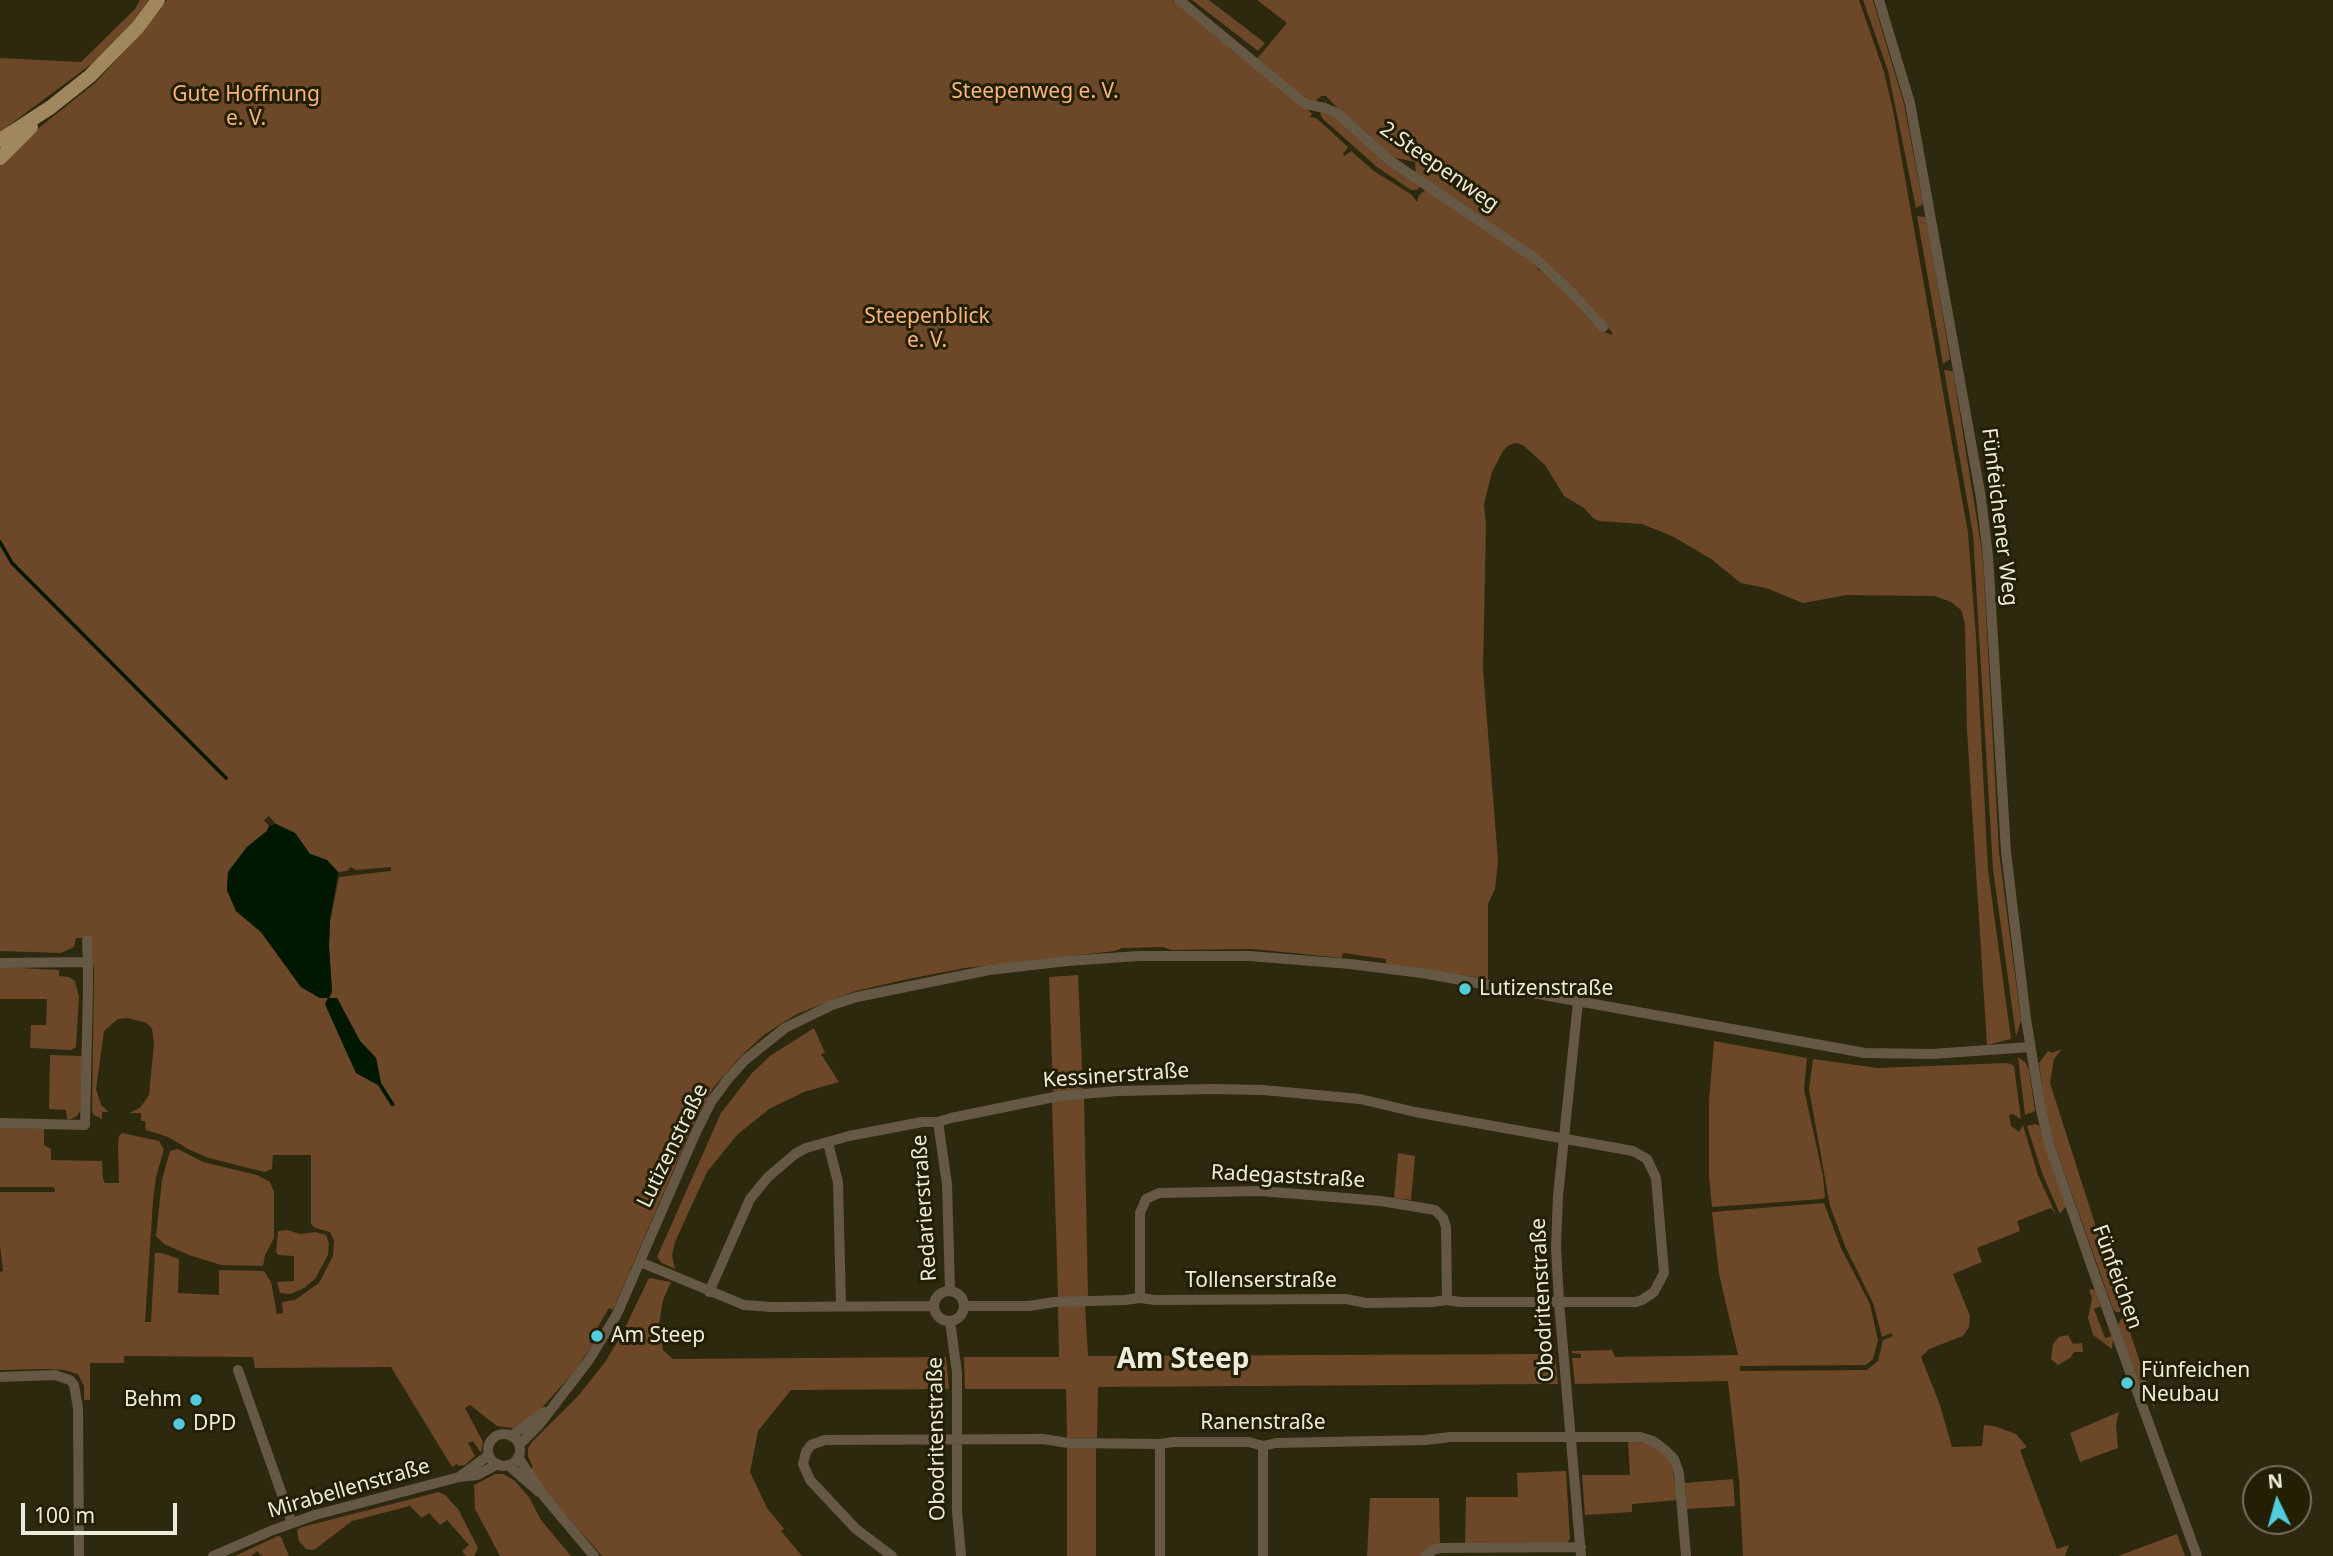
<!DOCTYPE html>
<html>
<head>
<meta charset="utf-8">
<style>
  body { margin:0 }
  #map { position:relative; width:2333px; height:1556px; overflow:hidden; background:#2d290f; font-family:"Noto Sans",sans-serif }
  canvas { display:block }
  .north { position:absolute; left:2242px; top:1465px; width:70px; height:70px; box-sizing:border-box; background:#231f05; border:2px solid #74715b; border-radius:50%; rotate:355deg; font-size:19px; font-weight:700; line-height:28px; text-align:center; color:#edebdb }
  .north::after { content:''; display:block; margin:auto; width:24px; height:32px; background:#52cbda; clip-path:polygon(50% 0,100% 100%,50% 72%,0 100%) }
  .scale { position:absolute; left:21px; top:1503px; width:156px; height:32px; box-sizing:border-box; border:4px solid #edebdb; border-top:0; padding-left:9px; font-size:21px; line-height:24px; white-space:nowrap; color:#edebdb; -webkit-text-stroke:5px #231f05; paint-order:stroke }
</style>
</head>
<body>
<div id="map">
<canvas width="2333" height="1556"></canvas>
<div class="north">N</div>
<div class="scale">100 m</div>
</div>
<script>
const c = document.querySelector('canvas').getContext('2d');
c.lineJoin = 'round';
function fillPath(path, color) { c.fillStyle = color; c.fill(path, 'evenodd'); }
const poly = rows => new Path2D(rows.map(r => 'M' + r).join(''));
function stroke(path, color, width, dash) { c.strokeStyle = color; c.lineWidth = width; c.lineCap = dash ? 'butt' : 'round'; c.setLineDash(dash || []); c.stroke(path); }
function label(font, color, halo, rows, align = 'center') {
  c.font = font + ' "Noto Sans",sans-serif'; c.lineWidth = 6; c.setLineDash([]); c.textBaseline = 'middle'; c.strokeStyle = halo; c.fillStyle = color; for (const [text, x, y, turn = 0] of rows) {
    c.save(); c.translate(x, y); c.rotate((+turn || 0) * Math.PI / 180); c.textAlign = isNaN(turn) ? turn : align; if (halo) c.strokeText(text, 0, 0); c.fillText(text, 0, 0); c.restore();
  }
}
const green = poly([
  [140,0,149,0,132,24,98,59,0,132,0,58,81,62,135,9],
  [167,0,1173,0,1243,56,1247,62,1249,62,1303,105,1312,114,1310,117,1316,118,1348,147,1343,154,1344,156,1351,151,1374,171,1412,195,1417,202,1419,195,1428,188,1536,261,1537,268,1540,271,1544,268,1572,295,1601,331,1612,335,1612,332,1575,292,1538,258,1416,175,1415,162,1391,157,1360,132,1326,96,1321,96,1315,102,1306,100,1256,60,1287,23,1257,0,1859,0,1884,72,1893,110,1968,533,1976,637,1988,870,2011,1039,1987,1045,1967,730,1965,624,1961,610,1951,602,1935,596,1847,595,1803,603,1766,588,1741,583,1711,559,1674,537,1642,524,1600,521,1594,519,1584,508,1564,496,1545,465,1523,445,1516,443,1509,445,1503,451,1492,472,1484,504,1486,525,1483,669,1498,861,1495,889,1488,904,1488,979,1386,964,1386,959,1343,953,1342,958,1253,949,1171,950,1163,947,1122,948,1115,951,965,968,903,980,856,991,797,1014,765,1034,742,1055,713,1088,692,1127,613,1310,609,1308,589,1342,593,1344,574,1372,539,1411,513,1428,497,1426,470,1405,465,1408,483,1442,481,1453,473,1441,468,1443,475,1456,465,1465,459,1466,457,1464,452,1467,391,1367,255,1368,253,1357,124,1356,124,1363,90,1363,90,1400,84,1400,84,1386,78,1374,64,1370,47,1369,0,1370,0,1272,3,1271,0,1245,0,1192,55,1192,54,1187,0,1187,0,1127,44,1129,44,1145,51,1149,51,1160,102,1161,103,1179,105,1183,119,1183,118,1146,119,1136,122,1133,159,1141,164,1149,156,1177,153,1201,145,1322,151,1322,155,1253,162,1253,179,1259,178,1293,219,1295,219,1270,264,1271,271,1282,277,1314,283,1313,282,1302,295,1300,319,1283,333,1256,334,1241,330,1232,315,1228,311,1224,311,1155,273,1155,272,1169,264,1172,209,1158,190,1150,168,1137,146,1130,145,1121,141,1121,141,1113,129,1113,140,1108,149,1095,154,1043,152,1029,147,1023,127,1018,118,1019,104,1031,96,1089,101,1105,109,1112,102,1112,102,1119,94,1115,92,1111,94,972,91,938,76,938,74,947,61,953,0,951,0,164,25,139,95,83,143,31],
  [269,816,276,824,295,833,310,854,327,860,338,872,347,871,351,867,356,870,391,867,391,871,339,877,330,921,329,946,332,992,328,998,320,998,301,987,261,932,236,911,227,890,228,872,247,847,267,831,269,826,264,820],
  [328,998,337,998,360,1041,376,1058,381,1083,395,1105,391,1106,378,1085,356,1073,325,1004],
  [1192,0,1209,0,1265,43,1258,51],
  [1863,0,1873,0,1904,104,1923,204,1916,208,1888,71],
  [1325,109,1421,185,1417,190,1411,190,1377,167,1323,119,1320,113],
  [1917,216,1926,217,1950,359,1943,364],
  [1944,370,1953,371,1983,558,1999,852,2021,1021,2016,1036,1993,869,1973,534],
  [0,967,59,970,59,976,69,977,75,981,79,997,76,1047,71,1050,30,1048,31,1025,46,1025,47,999,0,999],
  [1078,975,1083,1089,1053,1092,1049,977],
  [814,1028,825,1053,821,1054,839,1082,804,1092,769,1109,737,1135,707,1172,675,1242,672,1256,675,1269,662,1263,657,1257,721,1113,752,1073,770,1056],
  [1714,1041,1807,1058,1804,1089,1823,1176,1825,1197,1822,1199,1712,1207,1709,1177,1709,1101],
  [2062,1049,2054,1059,2050,1083,2123,1312,2116,1312,2113,1309,2055,1146,2045,1108,2039,1063,2048,1051,2052,1053],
  [50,1055,82,1056,81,1109,77,1116,71,1119,67,1119,66,1110,49,1109],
  [2018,1057,2025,1062,2029,1070,2035,1111,2025,1115],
  [1813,1059,1878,1068,2008,1063,2014,1066,2021,1119,2013,1114,2009,1115,2011,1126,2019,1132,2023,1125,2038,1175,2056,1215,2051,1208,2017,1221,2020,1231,1977,1248,1982,1262,1953,1274,1970,1316,1969,1327,1963,1336,1929,1349,1921,1357,1940,1405,1952,1447,1982,1446,1984,1425,1994,1426,2016,1434,2027,1447,2020,1450,2057,1549,2069,1545,2065,1556,1743,1556,1739,1479,1728,1381,1575,1384,1572,1358,1581,1358,1581,1354,1572,1353,1572,1351,1612,1350,1615,1357,1738,1355,1719,1274,1712,1212,1824,1203,1841,1248,1870,1304,1878,1340,1873,1359,1866,1365,1740,1366,1740,1371,1867,1370,1878,1361,1883,1340,1893,1336,1891,1333,1882,1337,1873,1303,1845,1246,1830,1206,1809,1089],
  [1084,1097,1088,1297,1058,1297,1052,1100],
  [2035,1124,2039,1125,2066,1206,2060,1214,2042,1173,2027,1126],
  [178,1149,203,1162,257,1175,270,1182,274,1192,274,1238,265,1255,263,1266,221,1265,189,1255,164,1244,156,1236,162,1180,170,1151],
  [1398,1153,1415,1156,1411,1200,1394,1198],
  [287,1230,300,1234,315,1232,326,1235,329,1243,328,1255,315,1279,304,1288,291,1294,280,1293,277,1282,294,1281,294,1256,278,1255,276,1252,278,1231],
  [649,1278,671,1282,663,1300,659,1324,663,1350,673,1359,946,1357,949,1389,791,1390,758,1431,750,1472,767,1508,784,1529,781,1531,802,1556,602,1556,545,1491,530,1469,533,1467,528,1457,528,1448,532,1442,579,1395,605,1362,621,1336],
  [2091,1289,2095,1290,2101,1306,2094,1309,2105,1338,2112,1336,2113,1340,2112,1349,2093,1335,2088,1318,2092,1298,2089,1290],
  [1058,1305,1085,1305,1088,1356,1555,1354,1558,1384,1098,1387,1097,1438,1067,1438,1066,1389,965,1389,964,1357,1059,1357],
  [2125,1317,2153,1402,2156,1412,2149,1397,2145,1398,2118,1325,2120,1320],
  [2068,1335,2073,1344,2082,1343,2083,1352,2074,1352,2070,1358,2058,1365,2051,1359,2053,1344,2059,1337],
  [2119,1412,2116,1425,2118,1448,2080,1462,2070,1433],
  [1628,1440,1652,1445,1671,1461,1678,1500,1632,1504,1632,1512,1585,1515,1582,1475,1630,1475],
  [1096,1446,1096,1556,1067,1556,1067,1447],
  [1566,1471,1570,1539,1567,1543,1465,1544,1466,1497,1518,1497,1517,1473],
  [495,1474,503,1474,514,1480,529,1497,541,1520,571,1556,500,1556,475,1509,474,1485],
  [1733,1479,1735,1506,1687,1509,1685,1483],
  [439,1492,445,1495,458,1509,478,1548,474,1556,466,1556,462,1551,469,1545,447,1520,440,1525,429,1513,422,1518,410,1506,352,1521,314,1550,306,1549,299,1541,297,1530,302,1527],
  [1370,1498,1439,1498,1440,1545,1421,1556,1367,1556],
  [2177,1534,2185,1556,2118,1556],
  [278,1536,281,1537,289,1556,262,1556,257,1551,251,1556,235,1556]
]);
const water = poly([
  [276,824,295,833,310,854,327,860,338,872,330,921,329,946,332,992,329,998,337,998,360,1041,376,1058,381,1083,395,1105,392,1106,378,1085,356,1073,325,1004,328,998,320,998,301,987,261,932,236,911,227,890,228,872,247,847,267,831,269,826]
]);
const stream = poly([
  [0,542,12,563,226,778]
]);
const street = poly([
  [1179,0,1305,104,1325,108,1337,113,1389,160,1536,259,1573,294,1603,327],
  [1879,0,1910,103,1981,498,1988,556,2006,852,2026,1019,2041,1110,2050,1147,2094,1273,2197,1556],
  [87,940,88,962],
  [0,963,88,962,88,989,85,1125,0,1123],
  [1578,1002,1558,1196,1556,1247,1559,1302,1581,1556],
  [938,1122,947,1184,950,1290],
  [828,1143,838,1182,841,1306],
  [640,1262,744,1305,772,1307,934,1306],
  '934 1306a15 15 0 1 1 30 0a15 15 0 1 1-30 0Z',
  [709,1292,750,1199,768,1177,795,1154,806,1148,849,1136,922,1122,938,1122,951,1118,1059,1096,1118,1091,1213,1089,1263,1090,1360,1099,1415,1112,1633,1151,1647,1159,1656,1178,1664,1273,1654,1292,1642,1300,1636,1302,1460,1302,1447,1300,1433,1302,1366,1303,1346,1299,1155,1300,1140,1298,1125,1300,1054,1302,1029,1306,964,1306],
  [1140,1298,1140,1213,1146,1199,1159,1193,1261,1191,1381,1201,1435,1210,1443,1218,1446,1227,1447,1300],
  [950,1321,957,1373,957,1511,961,1556],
  [238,1370,292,1523],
  [0,1377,55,1375,70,1380,74,1385,78,1408,79,1556],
  '488 1450a16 16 0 1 1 32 0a16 16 0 1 1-32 0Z',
  [511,1436,544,1412],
  [519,1445,539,1425,589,1360,617,1314,696,1132,711,1102,728,1079,745,1060,785,1028,832,1005,857,997,989,970,1067,961,1139,956,1249,956,1350,964,1422,973,1865,1053,1932,1054,2030,1047],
  [1263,1446,1263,1556],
  [518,1457,543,1495,594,1556],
  [508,1465,539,1492],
  [459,1477,489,1455],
  [213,1556,273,1530,315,1515,459,1477,477,1475,498,1464],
  [892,1556,856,1529,810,1480,803,1464,806,1452,811,1445,825,1440,1043,1439,1068,1443,1160,1444,1173,1442,1249,1442,1263,1446,1276,1443,1426,1440,1450,1437,1640,1437,1653,1441,1665,1450,1674,1459,1679,1473,1686,1556],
  [1160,1556,1160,1444],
  [1426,1556,1433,1550,1440,1548,1581,1547]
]);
const primary = poly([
  [0,140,51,107,90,76,138,27,158,0],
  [0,158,31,127]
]);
const markers = [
  [1465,989,7,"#52cbda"],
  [597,1336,7,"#52cbda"],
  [2127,1383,7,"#52cbda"],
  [196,1400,7,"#52cbda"],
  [179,1424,7,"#52cbda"]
];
const parkNames = [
  ["Steepenweg e. V.",1035,92],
  ["Gute Hoffnung",246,95],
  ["e. V.",246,119],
  ["Steepenblick",927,317],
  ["e. V.",927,341]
];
const streetNames = [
  ["2.Steepenweg",1439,167,35],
  ["Fünfeichener Weg",1999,517,83],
  ["Kessinerstraße",1116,1076,-4],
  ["Lutizenstraße",673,1146,-64],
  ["Radegaststraße",1288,1177,3],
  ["Redarierstraße",925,1208,-94],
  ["Fünfeichen",2117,1277,70],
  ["Tollenserstraße",1261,1281],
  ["Obodritenstraße",1543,1300,-93],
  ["Ranenstraße",1263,1423],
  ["Obodritenstraße",937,1439,-91],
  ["Mirabellenstraße",349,1489,-16]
];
const poiNames = [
  ["Lutizenstraße",1479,989],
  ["Am Steep",611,1336],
  ["Fünfeichen",2141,1371],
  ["Neubau",2141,1395],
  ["Behm",182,1400,"right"],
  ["DPD",193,1424]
];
const districtNames = [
  ["Am Steep",1183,1360]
];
fillPath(green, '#6c4728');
fillPath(water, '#001800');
stroke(stream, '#001800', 3.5);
stroke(street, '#655844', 10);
stroke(primary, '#a1875d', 14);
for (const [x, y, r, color] of markers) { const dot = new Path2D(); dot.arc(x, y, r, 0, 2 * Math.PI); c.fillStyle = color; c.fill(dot); stroke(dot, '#231f05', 2.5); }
label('21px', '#fab47d', '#231f05', parkNames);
label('21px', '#edebdb', '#231f05', streetNames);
label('21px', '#edebdb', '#231f05', poiNames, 'left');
label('bold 28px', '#edebdb', '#231f05', districtNames);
</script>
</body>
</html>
